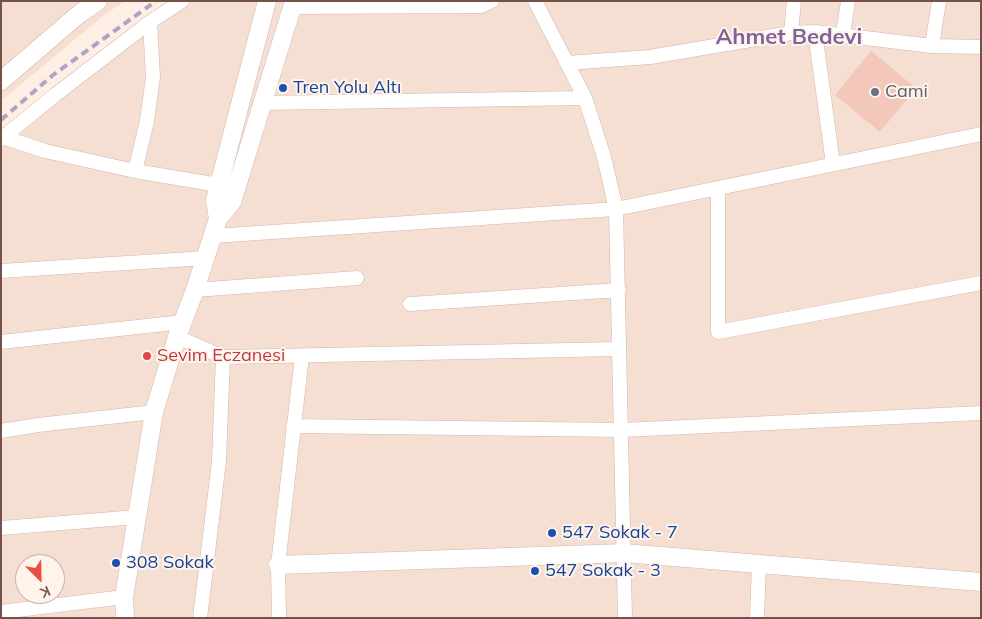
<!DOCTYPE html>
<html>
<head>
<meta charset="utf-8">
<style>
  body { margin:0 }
  #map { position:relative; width:982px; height:619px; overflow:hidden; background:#fdefe3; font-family:Mulish,sans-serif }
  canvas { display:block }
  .frame { position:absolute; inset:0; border:2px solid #765148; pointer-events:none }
  .north { position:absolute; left:15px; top:554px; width:50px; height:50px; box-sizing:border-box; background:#fff4eb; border:1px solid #c8b3aa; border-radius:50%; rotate:157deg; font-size:14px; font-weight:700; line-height:20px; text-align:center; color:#765148 }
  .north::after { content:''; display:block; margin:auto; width:18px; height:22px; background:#eb4f44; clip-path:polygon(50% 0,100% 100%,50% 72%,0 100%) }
</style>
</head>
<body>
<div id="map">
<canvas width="982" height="619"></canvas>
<div class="frame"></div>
<div class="north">K</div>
</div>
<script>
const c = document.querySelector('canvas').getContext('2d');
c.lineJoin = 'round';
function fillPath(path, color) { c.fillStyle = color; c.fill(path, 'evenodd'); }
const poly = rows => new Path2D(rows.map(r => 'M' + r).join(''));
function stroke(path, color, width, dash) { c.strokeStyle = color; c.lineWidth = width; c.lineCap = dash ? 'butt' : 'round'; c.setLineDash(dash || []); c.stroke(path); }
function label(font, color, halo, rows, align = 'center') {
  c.font = font + ' Mulish,sans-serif'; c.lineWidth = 4; c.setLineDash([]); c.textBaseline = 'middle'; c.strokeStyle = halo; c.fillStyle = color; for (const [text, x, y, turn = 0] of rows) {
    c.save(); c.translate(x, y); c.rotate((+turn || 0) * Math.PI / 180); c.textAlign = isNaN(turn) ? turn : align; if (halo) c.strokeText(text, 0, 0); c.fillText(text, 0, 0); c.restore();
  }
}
const residential = poly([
  [1,1,125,1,103,16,1,101],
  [172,1,981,1,981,618,1,618,1,129],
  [25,564,55,564,55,594,25,594]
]);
const building = poly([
  [871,51,916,88,880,132,835,95]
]);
const minor = poly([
  [535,1,585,98,604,157,616,209,625,618],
  [291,7,481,6,492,1],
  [815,32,833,164],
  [791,33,794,1],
  [843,34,848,1],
  [932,46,939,1],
  [567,63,650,57,791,33,815,32,932,46,981,47],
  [261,103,585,98],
  [3,137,45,151,135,171,219,185],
  [1,139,55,95,150,22,182,1],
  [135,171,147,121,153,77,150,22],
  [718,188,718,332,981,283],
  [213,236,616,209,981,134],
  [1,271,206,258],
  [195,290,357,278],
  [410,304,619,290],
  [177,337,223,357,619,349],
  [1,342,183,322],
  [293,426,623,430,981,413],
  [1,431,38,425,154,412],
  [1,528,137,517],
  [1,612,124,597],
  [200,618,219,461,223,357],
  [279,618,278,565,302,356],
  [757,618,759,563]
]);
const tertiary = poly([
  [1,81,79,14,98,1],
  [218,219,215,200,267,1],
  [278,565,624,553,981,582],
  [125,618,124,597,154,412,177,337,195,290,218,219,232,202,294,1]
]);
const rail = poly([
  [1,120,53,75,156,1]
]);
const markers = [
  [283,88,5,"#1a4fb4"],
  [875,92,5,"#6b7280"],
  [147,356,5,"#e0444e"],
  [552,533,5,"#1a4fb4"],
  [116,563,5,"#1a4fb4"],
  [535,571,5,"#1a4fb4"]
];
const transitNames = [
  ["Tren Yolu Altı",293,88],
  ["547 Sokak - 7",562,533],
  ["308 Sokak",126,563],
  ["547 Sokak - 3",545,571]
];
const worshipNames = [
  ["Cami",885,92]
];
const healthNames = [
  ["Sevim Eczanesi",157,356]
];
const districtNames = [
  ["Ahmet Bedevi",789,37]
];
fillPath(residential, '#f5dfd2');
fillPath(building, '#f3c8ba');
stroke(minor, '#d1b7ac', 15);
stroke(tertiary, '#d1b7ac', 19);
stroke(minor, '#fff', 14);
stroke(tertiary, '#fff', 18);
stroke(rail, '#b0a2c7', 4, [8, 5]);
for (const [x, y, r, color] of markers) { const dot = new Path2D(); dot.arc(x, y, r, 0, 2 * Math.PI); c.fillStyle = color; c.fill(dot); stroke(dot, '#fff4eb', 2); }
label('18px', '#164399', '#fff4eb', transitNames, 'left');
label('18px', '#5b616d', '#fff4eb', worshipNames, 'left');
label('18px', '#be3a42', '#fff4eb', healthNames, 'left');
label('bold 22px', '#7f639a', '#fff4eb', districtNames);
</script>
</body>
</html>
